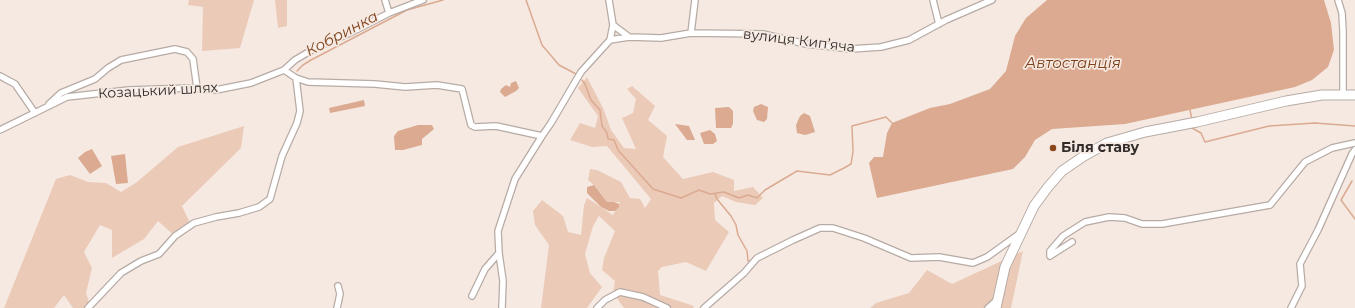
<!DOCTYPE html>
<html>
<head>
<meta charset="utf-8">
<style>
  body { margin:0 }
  canvas { display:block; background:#f5e9e2 }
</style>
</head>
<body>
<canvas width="1355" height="308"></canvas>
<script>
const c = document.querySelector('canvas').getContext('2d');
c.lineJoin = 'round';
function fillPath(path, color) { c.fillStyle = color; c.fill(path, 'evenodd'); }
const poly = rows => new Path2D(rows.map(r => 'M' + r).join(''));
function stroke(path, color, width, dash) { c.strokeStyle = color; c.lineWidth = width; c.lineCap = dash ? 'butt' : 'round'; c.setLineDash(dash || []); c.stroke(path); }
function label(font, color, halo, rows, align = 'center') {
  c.font = font + ' Montserrat,sans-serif'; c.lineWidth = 3.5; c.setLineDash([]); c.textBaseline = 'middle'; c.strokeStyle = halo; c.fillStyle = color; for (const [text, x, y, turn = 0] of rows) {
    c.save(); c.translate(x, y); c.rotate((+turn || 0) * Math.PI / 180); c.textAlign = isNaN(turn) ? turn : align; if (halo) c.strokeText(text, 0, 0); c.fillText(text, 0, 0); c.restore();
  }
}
const green = poly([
  [189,0,254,0,240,48,202,51,203,7,188,5],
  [275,0,287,0,287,26,278,28],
  [587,77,603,108,611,130,624,148,636,149,622,118,633,113,636,99,627,89,632,86,655,106,648,120,667,136,663,157,683,179,713,172,734,180,734,191,753,187,763,198,755,205,736,202,722,196,714,203,715,220,729,232,706,271,686,262,662,267,658,271,660,295,694,306,693,308,624,308,613,293,615,281,602,270,604,258,615,231,599,216,593,226,585,254,590,273,602,287,587,308,541,308,549,245,535,225,533,211,542,200,563,216,568,232,581,235,584,205,587,198,613,215,620,202,607,202,594,185,588,180,590,169,597,170,621,182,630,198,640,199,645,208,651,199,607,146,592,147,570,140,580,123,595,128,598,116,578,88],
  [244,126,241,148,182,206,191,225,175,236,158,221,144,239,112,258,112,230,100,225,84,252,92,268,86,293,91,308,73,308,64,295,54,308,4,308,56,179,70,175,88,182,106,183,121,192,137,182,178,147],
  [1023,251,1011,308,870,308,876,303,909,293,927,270,952,284]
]);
const water = poly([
  [1047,0,1324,0,1331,23,1334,50,1328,67,1312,80,1295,87,1125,124,1052,129,1035,140,1025,157,1013,169,877,198,869,163,874,157,883,157,887,133,892,123,930,108,950,104,990,89,1006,71,1015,36,1026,18],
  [516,81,519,88,516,91,505,97,500,92,501,89,506,85,510,87,511,83],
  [364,100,365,106,330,113,329,108],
  [761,104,768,107,767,119,764,122,757,120,753,111,754,107],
  [729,107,733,111,733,124,731,128,716,128,715,108],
  [804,113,810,116,815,132,805,135,797,133,796,125,800,116],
  [675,124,689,126,695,140,687,140],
  [418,125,432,125,434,129,422,139,422,145,403,150,395,150,394,136,398,131],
  [710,130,715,134,717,141,713,144,704,144,700,133],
  [92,149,102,166,90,174,78,158,85,152],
  [125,154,128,183,116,184,111,156],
  [594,185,607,202,614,202,619,204,619,207,615,211,609,211,601,207,587,193,587,187]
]);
const stream = poly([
  [526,0,542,45,559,65,576,74],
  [297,71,303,65,311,60,407,10,443,0],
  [582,80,585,84,591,100,600,110,602,126,607,133,608,139,614,140,618,150,653,189,681,198,699,190,710,194,724,192,739,198,748,195,757,198,765,190,797,171,830,175,844,168,851,164,853,152,852,126,886,117,892,123],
  [1190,110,1192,120],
  [1192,126,1192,128,1201,133,1205,142,1269,126,1315,123,1355,126],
  [1352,181,1341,200,1355,219],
  [715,194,717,199,731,216,736,225,738,235,747,251,748,261,750,261]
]);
const minor = poly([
  [609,0,613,25,629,37,661,38,691,33,763,34,806,44,851,49,881,47,909,40,946,20,992,0],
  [933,0,939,24],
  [1338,0,1342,13,1343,31,1343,94],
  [389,13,423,0],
  [691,33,695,0],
  [610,40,629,37],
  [284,70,296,78,308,82,375,84,405,87,437,85,462,89,471,125,475,127,496,126,542,136,551,123,581,72,610,40,613,25],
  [0,76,15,84,35,113],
  [49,104,61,93,95,79,108,68,121,60,175,49,187,52,193,59,197,88],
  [0,130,67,97,129,90,193,88,216,90,251,83,284,70,295,60,317,47,352,32,389,13,385,0],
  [1072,242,1050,256,1050,251,1063,236,1085,222,1109,217,1125,218,1142,224,1162,224,1270,205,1305,162,1332,148,1355,143],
  [499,253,503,281,502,308],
  [472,296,485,269,499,253,498,231,515,179,542,136],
  [88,308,121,273,141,261,159,254,175,236,194,223,216,217,239,213,259,207,270,199,282,156,297,123,300,111,296,78],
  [337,308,340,294,338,286],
  [597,308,605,300,620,292,643,297,667,308],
  [704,308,744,273,757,258,793,240,820,228,833,228,864,238,911,258,939,257,973,263,987,257,1019,234],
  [988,308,997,300],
  [1291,308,1302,286,1300,264,1318,230,1352,154,1355,150]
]);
const primary = poly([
  [996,308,1005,267,1034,206,1048,187,1062,171,1084,156,1107,143,1145,132,1197,122,1286,101,1322,95,1355,95]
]);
const markers = [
  [1053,148,4,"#8a461a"]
];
const streetNames = [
  ["вулиця Кипʼяча",799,41,7],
  ["Козацький шлях",158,91,-3]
];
const poiNames = [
  ["Біля ставу",1061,148]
];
const waterNames = [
  ["Кобринка",342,34,-28],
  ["Автостанція",1073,64]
];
fillPath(green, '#ebcab8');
fillPath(water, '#dbaa90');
stroke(stream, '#dbaa90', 1.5);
stroke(minor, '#b7aba5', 8);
stroke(primary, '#b7aba5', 11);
stroke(minor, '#fff', 5.5);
stroke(primary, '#fff', 9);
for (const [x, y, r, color] of markers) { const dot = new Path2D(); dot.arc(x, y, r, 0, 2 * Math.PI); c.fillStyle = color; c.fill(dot); stroke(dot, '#f5e9e2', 1.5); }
label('14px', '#312c29', '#f5e9e2', streetNames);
label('bold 14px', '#312c29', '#f5e9e2', poiNames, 'left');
label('italic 15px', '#7e411a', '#f5e9e2', waterNames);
</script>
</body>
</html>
